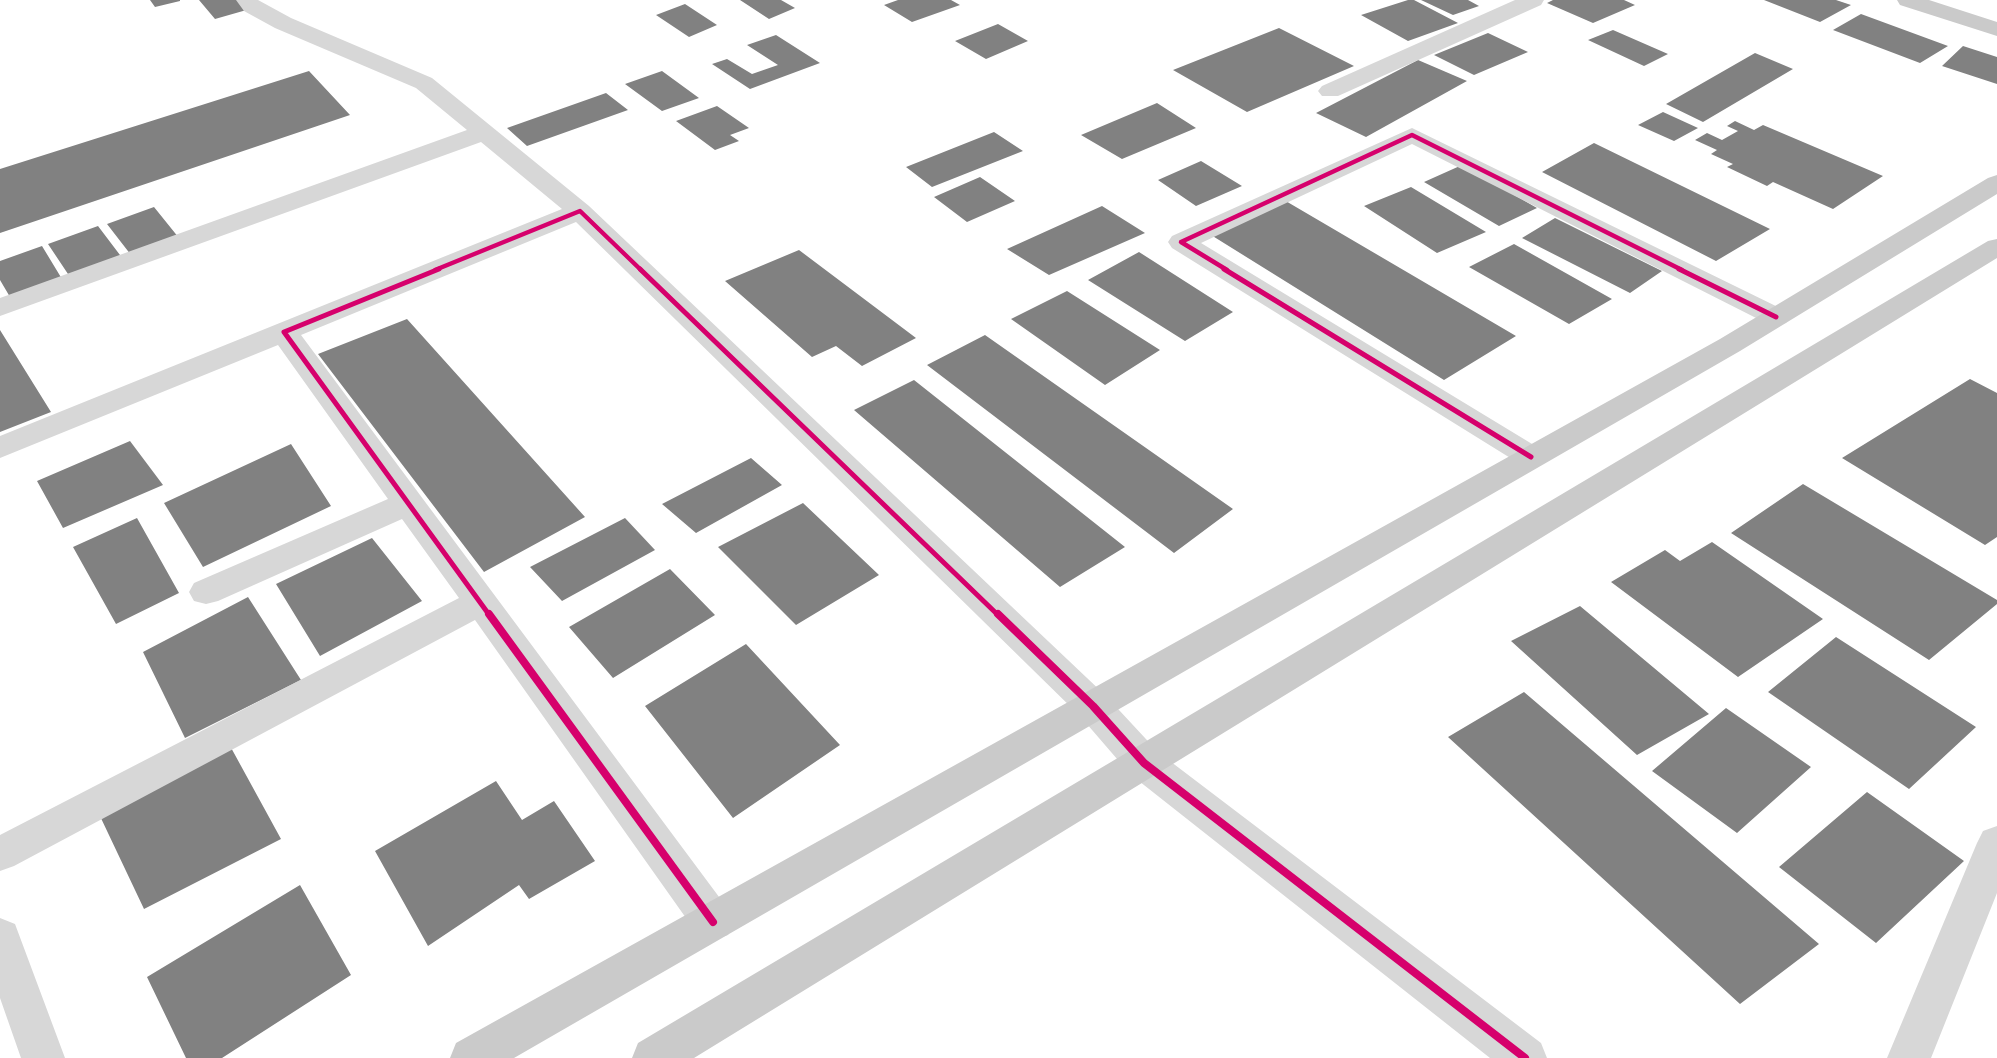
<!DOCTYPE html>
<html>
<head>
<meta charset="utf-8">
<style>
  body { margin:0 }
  canvas { display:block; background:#fff }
</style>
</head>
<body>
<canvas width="1997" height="1058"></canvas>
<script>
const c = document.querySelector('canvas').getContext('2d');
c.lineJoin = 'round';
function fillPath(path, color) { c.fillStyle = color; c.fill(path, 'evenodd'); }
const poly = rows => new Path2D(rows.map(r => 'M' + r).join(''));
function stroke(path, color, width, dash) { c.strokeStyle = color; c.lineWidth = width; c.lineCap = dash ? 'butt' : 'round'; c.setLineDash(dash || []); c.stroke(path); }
const building = poly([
  [150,0,180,0,180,1,155,7],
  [199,0,242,0,250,9,215,19],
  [740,0,781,0,795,8,769,19],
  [898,0,951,0,960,5,912,22,884,5],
  [1408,0,1414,0,1458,23,1408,41,1361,15],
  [1421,0,1468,0,1479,6,1453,15],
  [1553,0,1624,0,1635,5,1593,23,1547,3],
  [1764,0,1836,0,1851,5,1820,22],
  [685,4,717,25,689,37,656,15],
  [1861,14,1948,46,1920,63,1833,30],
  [998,24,1028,41,986,59,955,41],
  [1279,28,1354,66,1247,112,1173,70],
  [1613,30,1668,54,1644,66,1588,40],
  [1488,33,1528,52,1474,75,1434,55],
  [776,35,820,63,750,89,712,64,727,59,752,74,778,65,747,45],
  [1963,46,1997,57,1997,84,1942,66],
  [1755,53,1793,69,1703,122,1666,104],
  [1418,60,1467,81,1366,137,1316,113],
  [309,71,350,115,0,233,0,169],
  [662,71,699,98,662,111,625,84],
  [606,93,628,110,527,146,507,128],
  [1157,103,1196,128,1122,159,1081,135],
  [717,106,749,128,730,135,739,141,715,150,676,121],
  [1663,112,1698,128,1674,141,1638,125],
  [1735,121,1754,130,1763,125,1883,176,1833,209,1773,182,1767,186,1727,167,1733,164,1711,154,1717,150,1695,140,1707,133,1722,140,1738,131,1727,126],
  [994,132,1023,151,932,187,906,167],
  [1594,143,1770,229,1716,261,1542,172],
  [1201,161,1242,186,1196,206,1158,180],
  [1462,165,1537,208,1499,226,1424,182],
  [980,177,1015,201,967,222,934,197],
  [1411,187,1486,232,1437,253,1364,206],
  [1284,200,1516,336,1444,380,1211,235],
  [1102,206,1145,233,1049,275,1007,249],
  [154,207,179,238,131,255,107,224],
  [1555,218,1662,271,1630,293,1522,238],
  [98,226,123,259,70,277,48,244],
  [1514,244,1612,299,1569,324,1469,267],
  [42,246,62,279,10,297,0,280,0,261],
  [799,250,916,338,862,366,836,346,812,357,725,281],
  [1139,252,1233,312,1185,341,1088,280],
  [1067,291,1160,350,1105,385,1011,319],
  [407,319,585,517,484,572,318,354],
  [0,330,51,412,0,432],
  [985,335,1233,509,1174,553,927,365],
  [1970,379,1997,393,1997,537,1985,545,1842,458],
  [914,380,1125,547,1060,587,854,410],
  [130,441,163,485,63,528,37,481],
  [291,444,331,506,203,567,164,503],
  [751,458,782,485,696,533,662,504],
  [1803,484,1997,600,1997,604,1929,660,1731,533],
  [803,503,879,575,796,625,718,547],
  [137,518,179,593,116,624,73,547],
  [625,518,655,550,562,601,530,567],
  [372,538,422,601,320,656,276,584],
  [1712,542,1823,619,1738,677,1611,582,1665,550,1680,561],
  [670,569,715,615,613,678,569,627],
  [248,597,301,680,185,738,143,652],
  [1580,606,1709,714,1637,755,1511,641],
  [1836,637,1976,727,1909,789,1768,692],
  [746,644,840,745,733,818,645,706],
  [1524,692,1819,944,1740,1004,1448,737],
  [1726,708,1811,767,1737,833,1652,771],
  [229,744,281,839,144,909,99,814],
  [496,781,522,820,554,801,595,861,529,899,519,885,428,946,375,851],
  [1867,792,1964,861,1876,943,1779,867],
  [300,885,351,975,222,1058,186,1058,147,977]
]);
const minor = poly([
  [236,0,258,0,291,18,432,78,589,206,1106,696,1158,752,1541,1043,1547,1058,1490,1058,1130,774,1080,716,576,222,301,335,728,909,734,922,728,935,713,940,698,935,475,620,14,866,0,871,0,835,459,598,402,519,218,601,206,604,194,601,189,592,194,583,388,499,278,345,0,458,0,436,562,209,481,142,0,316,0,298,467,130,416,88,275,28,244,11,236,0],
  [1515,0,1544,0,1541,5,1338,96,1322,96,1318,91,1322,86,1515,0],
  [1412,128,1786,311,1790,317,1786,323,1776,325,1766,323,1412,144,1201,243,1542,450,1547,457,1542,464,1531,467,1520,464,1172,248,1168,242,1172,236,1412,128],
  [1997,826,1997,893,1931,1058,1887,1058,1977,843,1983,831,1997,826],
  [0,918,15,924,65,1058,21,1058,0,998,0,918]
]);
const major = poly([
  [1897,0,1929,0,1997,22,1997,36,1900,5,1897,0],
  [1997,175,1997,194,1740,351,514,1058,450,1058,456,1043,1720,339,1988,178,1997,175],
  [1997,239,1997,258,694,1058,632,1058,638,1043,1988,241,1997,239]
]);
const cyclewayFar2 = poly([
  [435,270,580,211,641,270],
  [1227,270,1181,242,1412,135,1682,270]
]);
const cyclewayFar1 = poly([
  [439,269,284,332,490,616],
  [640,269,999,616],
  [1224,269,1531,457],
  [1679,269,1776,317]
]);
const cycleway = poly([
  [489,614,713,922],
  [998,614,1093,706,1144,763,1525,1058]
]);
fillPath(building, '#818181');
fillPath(minor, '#d7d7d7');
fillPath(major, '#cacaca');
stroke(cyclewayFar2, '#d6006c', 4.5);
stroke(cyclewayFar1, '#d6006c', 5);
stroke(cycleway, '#d6006c', 8);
</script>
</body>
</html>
